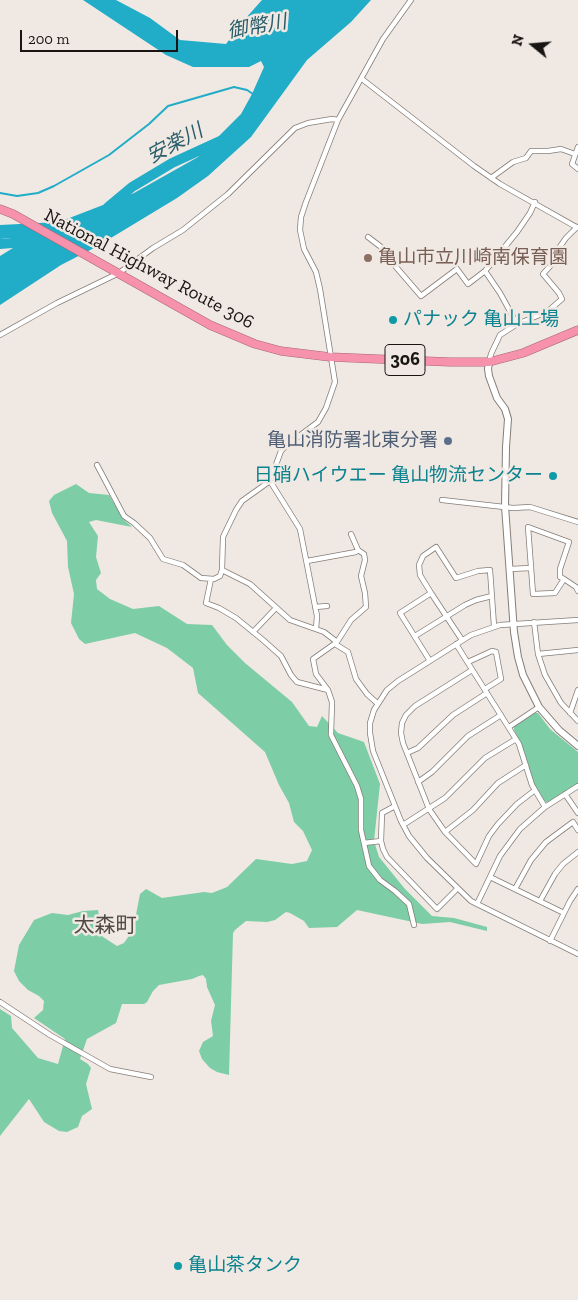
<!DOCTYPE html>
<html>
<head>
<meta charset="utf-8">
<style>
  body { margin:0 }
  #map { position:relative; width:578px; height:1300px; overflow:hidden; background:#f0e9e3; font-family:"Zilla Slab",serif }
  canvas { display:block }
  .north { position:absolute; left:508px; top:20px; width:50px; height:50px; -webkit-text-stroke:4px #f0e9e3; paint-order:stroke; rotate:287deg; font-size:14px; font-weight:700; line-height:20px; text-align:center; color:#181513 }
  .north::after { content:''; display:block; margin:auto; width:18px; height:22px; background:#181513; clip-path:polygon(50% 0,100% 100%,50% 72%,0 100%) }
  .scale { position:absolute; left:20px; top:30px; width:158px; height:22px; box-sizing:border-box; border:2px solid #181513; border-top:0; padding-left:6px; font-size:15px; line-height:18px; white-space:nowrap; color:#181513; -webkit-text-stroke:4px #f0e9e3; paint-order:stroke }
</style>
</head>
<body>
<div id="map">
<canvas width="578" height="1300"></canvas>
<div class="north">N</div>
<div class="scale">200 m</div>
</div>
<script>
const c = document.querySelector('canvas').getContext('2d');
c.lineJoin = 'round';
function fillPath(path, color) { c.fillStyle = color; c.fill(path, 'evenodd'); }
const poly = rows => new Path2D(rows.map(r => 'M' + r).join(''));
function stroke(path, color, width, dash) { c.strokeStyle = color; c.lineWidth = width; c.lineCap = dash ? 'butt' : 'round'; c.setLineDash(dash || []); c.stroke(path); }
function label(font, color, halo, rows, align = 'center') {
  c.font = font + ' "Zilla Slab","Noto Sans JP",serif'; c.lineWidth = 5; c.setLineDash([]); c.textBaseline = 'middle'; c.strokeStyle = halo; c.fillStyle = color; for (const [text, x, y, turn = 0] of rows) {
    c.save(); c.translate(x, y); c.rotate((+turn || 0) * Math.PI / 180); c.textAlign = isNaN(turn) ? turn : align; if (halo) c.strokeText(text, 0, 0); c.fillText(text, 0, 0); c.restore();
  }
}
const green = poly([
  [76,484,89,493,109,495,123,519,132,527,96,520,89,522,98,536,96,557,101,573,96,580,97,589,110,599,133,609,159,606,187,624,212,625,227,645,245,663,292,702,309,726,317,727,322,716,338,733,364,742,380,784,374,841,379,857,405,889,432,916,454,918,487,927,487,931,450,922,422,924,357,910,337,927,309,928,304,921,290,913,286,912,275,920,267,922,246,921,235,930,233,933,229,1075,217,1072,210,1068,202,1059,199,1051,203,1042,213,1036,211,1021,215,1005,207,987,206,979,203,975,199,976,192,979,159,985,153,991,147,1002,144,1004,122,1004,116,1023,87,1039,80,1059,88,1064,91,1068,86,1084,92,1109,82,1116,78,1127,67,1132,59,1131,44,1122,29,1099,0,1136,0,1009,11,1016,12,1028,38,1058,58,1064,65,1039,34,1018,43,1010,44,1001,39,996,28,990,19,981,14,971,19,945,34,920,52,913,68,915,83,911,98,910,103,937,117,946,124,943,133,930,140,894,146,889,162,898,204,892,212,893,227,887,256,859,292,864,307,861,312,850,303,831,294,822,289,803,279,785,265,752,198,693,193,668,167,648,135,633,85,644,79,639,71,623,74,594,68,567,67,541,52,513,49,501,54,495],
  [534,713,538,713,550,729,578,752,578,783,549,802,546,802,543,799,534,784,524,751,514,730,514,725]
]);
const water = poly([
  [83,0,116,0,150,18,180,40,226,44,245,19,262,0,371,0,351,22,307,60,251,137,208,176,177,198,96,247,61,265,0,305,0,256,13,248,10,238,0,239,0,225,59,222,134,193,198,157,241,114,252,94,264,67,261,61,249,67,193,67,166,55]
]);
const stream = poly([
  [0,193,17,196,38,193,54,186,109,155,149,124,168,106,234,87,247,90,253,94]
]);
const river = poly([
  [108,207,132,187,172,163,220,141],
  [0,244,24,242]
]);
const street = poly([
  [362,79,474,166,500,184,578,228],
  [578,147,572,164,578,169],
  [491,178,513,162,526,158,531,151,548,151,561,149,575,154],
  [368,237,385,250,396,267,421,296,457,269,468,284,485,271,517,232,530,213,535,202],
  [485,271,500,293,517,324,500,335,491,354,489,362],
  [517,324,547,312,562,299,559,293,543,274,552,264,554,255,566,238,577,227],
  [0,335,57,303,119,273,153,248,183,230,228,194,295,128,308,123,332,119,338,120,383,39,411,0],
  [97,465,124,516,134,523,150,538,163,559,183,565,201,578,214,579,220,576,222,570,223,537,236,510,242,501,270,481,281,451,287,445,318,422,326,408,335,382,320,289,316,272,304,249,300,230,301,217,306,202,338,120],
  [270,481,300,529,317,616,316,629],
  [442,500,513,508,530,507,578,522],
  [307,561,356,552,358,550,351,534],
  [510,569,531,568],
  [211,579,206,603,219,608,236,618,263,640,281,656,291,675,297,682,328,690,316,674,313,659,337,642,324,632,290,620,250,584,222,570],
  [564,579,560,577,560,569,569,542,528,527,533,594,555,593,564,579,576,587,578,591],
  [431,593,462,640],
  [315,607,327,606],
  [578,620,500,625,471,635,398,681,387,690,374,710,370,723,370,733,373,751,401,821,409,836,427,858,471,901,578,954],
  [534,622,538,654,545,675,561,703,578,721],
  [253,632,275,609],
  [415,636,465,605,476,600,492,596],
  [337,642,351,620,366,607,365,593,361,576,365,560,364,554,358,550],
  [335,644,348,652,356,679,367,694,377,703],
  [456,644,519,744,532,785,545,807],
  [538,654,578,650],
  [430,661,400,613,431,593,420,575,419,565,423,556,436,547,456,578,478,571,490,570,494,626],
  [468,662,492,651,496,652,501,679,485,689],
  [328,690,332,702,331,735,357,786,361,799,361,830,369,866,380,880,395,891,409,904,414,925],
  [570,713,578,690],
  [509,727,539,707],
  [407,753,418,748,453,715,487,693],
  [526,765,498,783,473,810,445,832,476,864,489,836,498,824,517,804,535,790],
  [418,782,432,772,468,736,501,715],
  [565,794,578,813],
  [395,806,382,813,381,841,383,849,387,857,437,909,457,889],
  [429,809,403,743,401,733,402,723,406,715,415,706,472,670],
  [429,809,445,832],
  [403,825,445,798,485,758,516,739],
  [364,843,381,841],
  [490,877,564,913],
  [515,889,531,860,546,842,573,822,578,830],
  [540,901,555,874,563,864,578,852],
  [477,904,500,856,520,829,545,807,578,786],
  [550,941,570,901,578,889],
  [0,1002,50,1035,110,1069,151,1077]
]);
const secondary = poly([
  [489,362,488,369,489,376,497,398,505,409,508,419,506,447,505,506,514,632,518,657,523,675,539,707,559,730,578,746]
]);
const highway = poly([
  [0,209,13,214,210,325,255,344,281,351,330,357,450,362,489,362,523,353,578,330]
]);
const markers = [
  [368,258,5,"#8d6e63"],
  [393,320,5,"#0f9aa8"],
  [448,441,5,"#5c6f8a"],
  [553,476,5,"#0f9aa8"],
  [178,1266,5,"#0f9aa8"]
];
const shields = [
  [405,360,40]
];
const shieldNames = [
  ["306",405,360]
];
const educationNames = [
  ["亀山市立川崎南保育園",378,258]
];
const streetNames = [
  ["National Highway Route 306",149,269,28]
];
const cultureNames = [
  ["パナック 亀山工場",403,320],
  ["日硝ハイウエー 亀山物流センター",543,476,"right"],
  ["亀山茶タンク",188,1266]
];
const serviceNames = [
  ["亀山消防署北東分署",438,441]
];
const waterNames = [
  ["御幣川",257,27,-10],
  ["安楽川",175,144,-28]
];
const quarterNames = [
  ["太森町",105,926]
];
fillPath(green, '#7dcda7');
fillPath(water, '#21acc8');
stroke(stream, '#21acc8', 2);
stroke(river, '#21acc8', 10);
stroke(street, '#847d78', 6);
stroke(secondary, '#847d78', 8);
stroke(highway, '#a86676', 9);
stroke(street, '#fff', 4.5);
stroke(secondary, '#fff', 6);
stroke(highway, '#f692ab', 8);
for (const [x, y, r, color] of markers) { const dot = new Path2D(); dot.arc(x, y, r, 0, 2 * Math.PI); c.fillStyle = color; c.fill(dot); stroke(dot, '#f0e9e3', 2); }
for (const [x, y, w] of shields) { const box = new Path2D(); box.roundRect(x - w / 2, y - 15.5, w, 31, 4); c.fillStyle = '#f0e9e3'; c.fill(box); stroke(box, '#181513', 1); }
label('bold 18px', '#181513', null, shieldNames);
label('19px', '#785e54', '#f0e9e3', educationNames, 'left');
label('19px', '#181513', '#f0e9e3', streetNames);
label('19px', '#0d838f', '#f0e9e3', cultureNames, 'left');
label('19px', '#4e5e75', '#f0e9e3', serviceNames, 'right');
label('italic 20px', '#2b5e6b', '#f0e9e3', waterNames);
label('21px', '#504944', '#f0e9e3', quarterNames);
</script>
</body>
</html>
